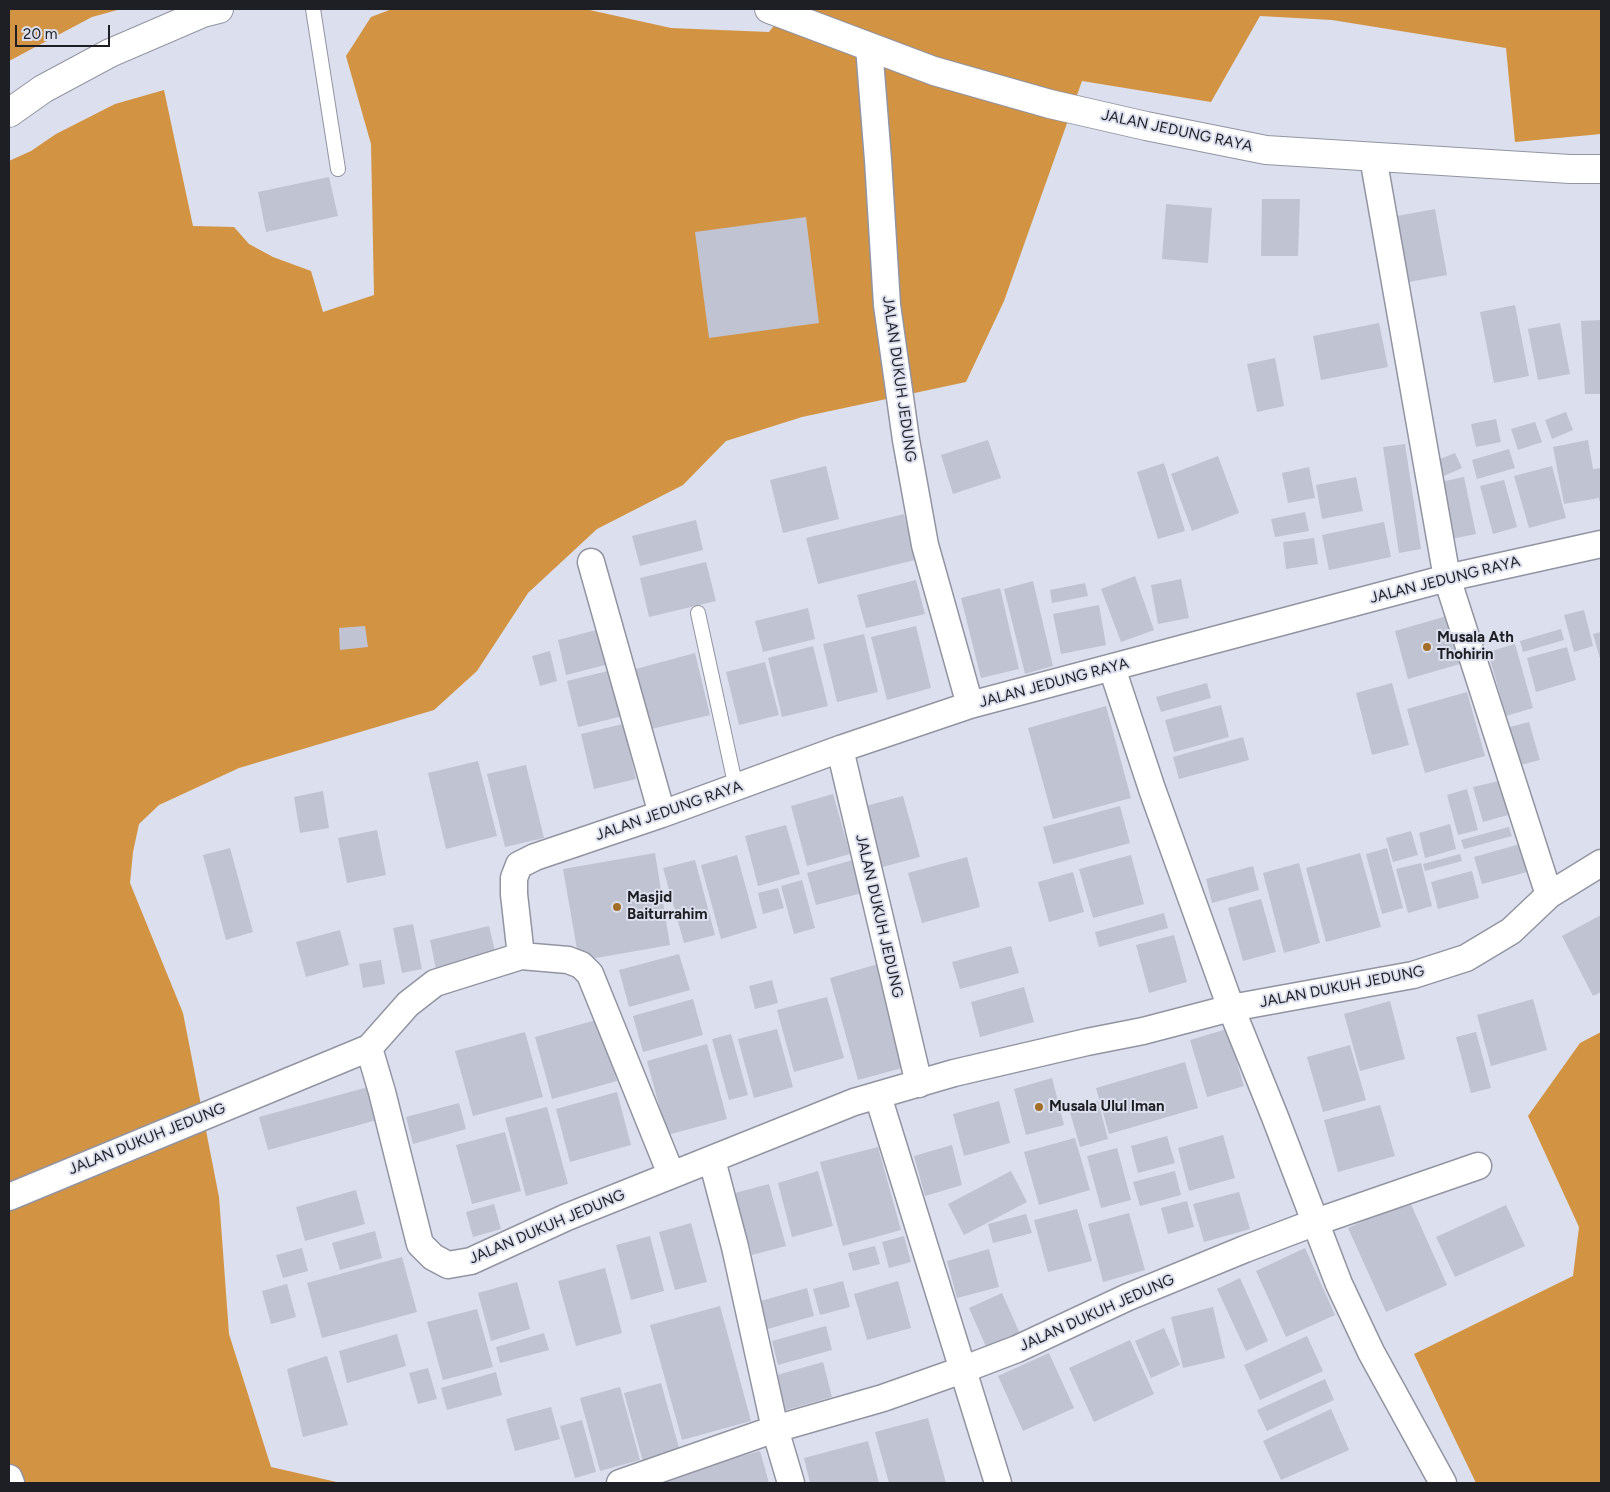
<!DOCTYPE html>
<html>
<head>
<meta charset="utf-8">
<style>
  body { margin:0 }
  #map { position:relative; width:1610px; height:1492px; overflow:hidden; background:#dcdfed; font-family:Figtree,sans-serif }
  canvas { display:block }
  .frame { position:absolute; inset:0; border:10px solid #1e1f24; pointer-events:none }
  .scale { position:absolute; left:15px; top:25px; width:95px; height:22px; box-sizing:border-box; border:2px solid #1e1f24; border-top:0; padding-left:6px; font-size:15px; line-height:18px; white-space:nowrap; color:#1e1f24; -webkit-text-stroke:4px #dcdfed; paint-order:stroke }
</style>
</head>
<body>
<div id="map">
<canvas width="1610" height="1492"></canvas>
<div class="frame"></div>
<div class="scale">20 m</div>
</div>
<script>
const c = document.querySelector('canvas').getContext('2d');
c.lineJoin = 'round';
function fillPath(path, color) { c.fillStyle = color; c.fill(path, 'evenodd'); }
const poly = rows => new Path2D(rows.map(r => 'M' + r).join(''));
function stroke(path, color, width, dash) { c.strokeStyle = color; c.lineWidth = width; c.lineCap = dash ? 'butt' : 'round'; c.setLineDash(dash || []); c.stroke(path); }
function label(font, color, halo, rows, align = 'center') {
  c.font = font + ' Figtree,sans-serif'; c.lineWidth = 4; c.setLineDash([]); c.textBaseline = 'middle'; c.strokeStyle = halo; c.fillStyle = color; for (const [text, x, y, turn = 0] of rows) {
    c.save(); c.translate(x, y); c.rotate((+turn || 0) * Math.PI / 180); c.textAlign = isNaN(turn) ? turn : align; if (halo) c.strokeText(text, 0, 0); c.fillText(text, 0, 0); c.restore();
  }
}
const forest = poly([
  [9,9,121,9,92,17,9,61],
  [392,9,585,9,671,28,769,32,787,9,1601,9,1601,134,1515,142,1506,48,1332,20,1260,16,1211,102,1082,81,1004,301,966,382,802,417,726,441,683,485,597,529,528,593,477,671,434,710,239,768,159,805,139,824,133,852,130,883,183,1013,219,1197,229,1334,271,1467,341,1483,9,1483,9,161,31,151,56,134,115,104,164,90,193,226,234,227,249,244,273,257,311,271,323,312,374,295,371,144,346,56,371,17],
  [1601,1032,1601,1483,1476,1483,1414,1354,1573,1276,1579,1227,1528,1116,1580,1043]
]);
const building = poly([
  [329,177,338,216,266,232,258,192],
  [1262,199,1300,199,1298,256,1261,256],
  [1166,204,1212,208,1208,263,1162,259],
  [1435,209,1447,275,1409,282,1397,216],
  [806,217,819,323,709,338,695,232],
  [1515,305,1529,376,1494,383,1480,312],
  [1601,320,1601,394,1585,394,1581,321],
  [1379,323,1388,367,1321,380,1313,336],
  [1560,323,1570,374,1538,380,1528,329],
  [1275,358,1284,406,1257,412,1247,364],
  [1566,412,1573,430,1552,439,1545,420],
  [1496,419,1501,442,1476,447,1471,424],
  [1535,422,1542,442,1518,450,1511,429],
  [988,440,1001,478,953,494,941,455],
  [1588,440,1593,469,1601,468,1601,500,1599,501,1599,498,1564,504,1553,447],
  [1405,444,1421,549,1399,553,1383,447],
  [1509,449,1515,468,1477,479,1472,460],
  [1455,453,1462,468,1439,478,1432,462],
  [1218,456,1239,513,1192,531,1171,474],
  [1164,463,1185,531,1158,539,1137,472],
  [826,466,839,519,783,533,770,480],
  [1552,466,1566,518,1529,528,1514,476],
  [1309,467,1315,498,1288,503,1282,473],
  [1356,477,1363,511,1322,519,1316,485],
  [1464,477,1476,534,1451,539,1440,482],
  [1504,480,1517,527,1493,534,1480,486],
  [1305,512,1309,531,1275,537,1271,519],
  [904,514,915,560,818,584,806,538],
  [696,520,703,550,640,566,632,536],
  [1384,522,1391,557,1329,570,1322,535],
  [1314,538,1318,564,1286,569,1283,542],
  [706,562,716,601,649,617,640,578],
  [1135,576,1154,630,1121,642,1101,589],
  [1181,579,1189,618,1158,624,1151,585],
  [916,580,925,614,866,628,857,595],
  [1033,581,1053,666,1025,674,1004,589],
  [1085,583,1088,596,1052,603,1050,590],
  [1000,588,1019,669,981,678,961,598],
  [1099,605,1106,645,1061,654,1053,614],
  [808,608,815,639,763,652,755,621],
  [1584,610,1593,646,1574,652,1564,615],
  [1447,616,1460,664,1408,679,1395,631],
  [365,626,368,647,340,650,339,628],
  [916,626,931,688,887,700,871,637],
  [600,629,609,664,566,675,558,640],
  [1561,629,1564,640,1523,652,1520,641],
  [1601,632,1601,662,1593,634],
  [864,634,878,692,837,702,823,644],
  [1515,644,1533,708,1506,716,1488,652],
  [813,646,828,706,782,717,768,658],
  [1567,647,1576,680,1536,692,1527,658],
  [550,651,557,681,540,686,532,656],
  [695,653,710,715,647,730,632,670],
  [765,662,779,715,739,725,726,672],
  [612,670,623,716,578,727,567,681],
  [1207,683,1211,698,1161,712,1156,697],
  [1392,683,1409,745,1372,755,1356,693],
  [1467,692,1485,756,1425,773,1407,709],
  [1221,705,1229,737,1174,752,1165,720],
  [1106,706,1131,798,1053,819,1028,728],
  [1529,722,1540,760,1513,767,1502,729],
  [623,724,636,779,594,789,581,734],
  [1243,737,1249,760,1179,779,1173,757],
  [478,761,497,836,446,849,428,773],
  [526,765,544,838,505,847,487,774],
  [1499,781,1508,815,1483,822,1473,787],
  [1467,789,1478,830,1458,835,1447,795],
  [323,791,329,828,300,833,294,797],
  [833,794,850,854,807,866,791,806],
  [903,796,920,857,875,869,858,808],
  [1120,806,1130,843,1053,864,1043,827],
  [1450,824,1456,849,1425,858,1419,833],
  [786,825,800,874,758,886,745,836],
  [1509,827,1512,836,1464,849,1461,840],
  [377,830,386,875,347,883,338,838],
  [1411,831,1418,855,1393,862,1386,838],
  [1520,844,1527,872,1482,884,1474,857],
  [230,848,253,932,226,940,203,855],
  [1387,848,1403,908,1382,914,1366,854],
  [655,853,670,945,579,961,563,869],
  [1360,853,1381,927,1326,942,1306,868],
  [1460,854,1462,861,1425,871,1423,864],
  [737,855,757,928,721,939,701,865],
  [1131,855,1144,904,1093,918,1079,869],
  [967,857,980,907,922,923,908,873],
  [695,860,715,935,684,943,663,868],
  [853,860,862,893,816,905,807,873],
  [1299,863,1320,943,1284,953,1263,873],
  [1421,863,1432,906,1408,913,1396,869],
  [1253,866,1259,890,1212,903,1206,879],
  [1472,871,1479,898,1438,909,1431,882],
  [1073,872,1084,912,1049,922,1038,882],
  [802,880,815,928,794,934,781,886],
  [778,888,784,908,763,914,758,893],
  [1261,899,1276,952,1243,961,1228,908],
  [1164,913,1168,928,1099,947,1095,932],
  [1601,915,1601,992,1593,996,1562,936],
  [413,924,422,969,402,973,393,928],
  [489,926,497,960,437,974,430,940],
  [340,930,349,965,306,977,296,942],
  [1174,935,1187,982,1149,993,1136,945],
  [1011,946,1019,973,960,989,952,962],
  [679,954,690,990,629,1007,619,970],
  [381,960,385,984,363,988,359,964],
  [878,964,906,1067,858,1080,830,978],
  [772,980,778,1003,755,1009,749,986],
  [1024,987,1034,1022,980,1037,971,1002],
  [827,997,844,1058,794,1072,777,1010],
  [693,999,703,1035,643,1052,633,1016],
  [1533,999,1547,1050,1491,1066,1477,1015],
  [1390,1001,1405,1059,1360,1071,1344,1014],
  [600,1019,617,1081,552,1099,535,1037],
  [777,1029,793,1087,754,1098,738,1039],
  [1227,1029,1244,1086,1207,1097,1190,1040],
  [525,1032,543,1097,473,1116,455,1051],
  [1476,1032,1491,1088,1471,1093,1456,1037],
  [731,1034,748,1095,729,1100,712,1039],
  [707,1044,727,1119,667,1135,647,1061],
  [1350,1045,1366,1100,1323,1112,1307,1057],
  [1185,1062,1198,1108,1109,1134,1096,1088],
  [1052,1078,1064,1125,1026,1135,1014,1089],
  [368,1087,377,1120,268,1150,259,1117],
  [617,1092,631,1145,570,1162,556,1109],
  [999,1101,1010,1143,964,1156,953,1114],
  [1098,1101,1108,1139,1080,1147,1069,1109],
  [459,1103,466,1129,413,1144,406,1117],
  [1380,1105,1395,1156,1338,1172,1324,1120],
  [547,1107,568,1184,526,1196,505,1118],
  [505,1132,521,1191,472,1204,456,1145],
  [1223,1135,1235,1178,1189,1191,1178,1148],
  [1167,1136,1175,1163,1138,1173,1131,1146],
  [1075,1138,1090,1190,1039,1205,1024,1152],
  [952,1145,962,1185,925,1196,914,1156],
  [878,1147,901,1230,843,1246,820,1162],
  [1117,1148,1131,1200,1101,1208,1087,1156],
  [818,1171,833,1226,792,1237,778,1183],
  [1011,1171,1027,1202,964,1235,948,1204],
  [1175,1171,1181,1195,1140,1206,1133,1182],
  [769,1184,786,1246,752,1255,735,1193],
  [356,1190,365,1224,305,1241,296,1207],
  [1239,1192,1250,1229,1204,1242,1193,1204],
  [1409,1200,1447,1285,1386,1312,1348,1228],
  [1187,1201,1194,1227,1168,1234,1161,1208],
  [494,1204,501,1229,473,1237,466,1212],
  [1506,1205,1525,1246,1455,1277,1436,1237],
  [1077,1209,1092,1261,1048,1272,1034,1220],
  [1129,1213,1145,1270,1103,1282,1088,1224],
  [1026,1214,1032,1233,993,1243,988,1224],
  [691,1223,707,1282,675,1290,659,1232],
  [375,1231,382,1258,340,1270,332,1243],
  [650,1236,664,1291,631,1300,616,1245],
  [904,1236,911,1262,889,1268,882,1242],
  [875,1246,880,1264,853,1271,848,1253],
  [302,1248,308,1271,283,1278,276,1255],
  [1305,1248,1335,1315,1286,1337,1256,1271],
  [989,1249,999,1287,957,1298,947,1261],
  [402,1257,417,1312,322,1338,307,1283],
  [605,1268,622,1333,576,1346,558,1281],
  [1240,1278,1268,1341,1246,1351,1217,1289],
  [843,1281,850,1307,820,1315,813,1289],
  [898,1281,911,1328,867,1340,854,1294],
  [517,1282,530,1329,491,1341,478,1293],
  [287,1284,296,1317,271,1324,262,1291],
  [807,1288,814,1316,764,1330,757,1302],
  [1002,1293,1021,1336,988,1351,969,1308],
  [720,1306,751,1421,682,1440,650,1325],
  [1213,1307,1225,1358,1183,1368,1171,1317],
  [477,1309,493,1367,443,1380,427,1322],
  [826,1326,832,1350,778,1365,772,1341],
  [1164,1328,1180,1365,1151,1378,1135,1341],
  [544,1333,549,1350,500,1363,496,1347],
  [397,1334,406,1366,347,1383,339,1351],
  [1307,1336,1323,1371,1260,1400,1244,1365],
  [1130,1340,1154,1394,1094,1422,1069,1368],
  [1049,1353,1074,1408,1023,1431,998,1376],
  [327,1356,348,1425,303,1437,287,1369],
  [823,1362,832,1397,779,1412,770,1377],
  [428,1368,437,1399,418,1404,409,1373],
  [496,1372,502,1395,447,1410,441,1388],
  [1325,1379,1334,1400,1267,1431,1257,1410],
  [661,1383,681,1455,644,1465,624,1393],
  [620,1387,640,1460,600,1471,580,1398],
  [551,1407,560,1439,515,1451,506,1419],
  [1331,1409,1349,1450,1281,1480,1263,1441],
  [928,1418,946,1483,889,1483,875,1432],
  [582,1420,596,1472,575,1478,560,1426],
  [868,1441,879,1483,810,1483,804,1458],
  [760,1451,769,1483,661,1483,660,1478]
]);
const lane = poly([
  [313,9,338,169],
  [698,613,736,788]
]);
const street = poly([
  [869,47,878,160,887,305,906,440,925,545,970,705],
  [1373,157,1447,578,1549,895],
  [591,562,662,814],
  [1112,668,1152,789,1231,1008,1275,1117,1339,1284,1371,1352,1443,1483],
  [840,749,919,1084],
  [521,956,514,894,514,878,519,865,535,857,662,814,840,749,970,705,1447,578,1601,544],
  [878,1096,998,1483],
  [712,1160,735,1247,775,1429,791,1483],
  [671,1174,590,974,581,965,568,960,521,956,435,983,408,1004,369,1048,382,1092,420,1244,433,1257,448,1265,471,1261,567,1217,854,1102,954,1073,1087,1042,1143,1031,1231,1008,1413,975,1466,958,1511,931,1549,895,1601,863],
  [9,1197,369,1048],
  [9,1478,11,1483],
  [620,1483,775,1429,883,1398,962,1370,1017,1349,1128,1297,1245,1249,1316,1222,1478,1166]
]);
const secondary = poly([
  [769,9,934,71,1050,104,1146,126,1266,150,1570,169,1601,169],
  [9,113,43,89,110,53,203,13,219,9]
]);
const markers = [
  [1427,647,5,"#a36e28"],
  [617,907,5,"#a36e28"],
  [1039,1107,5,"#a36e28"]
];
const streetNames = [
  ["JALAN JEDUNG RAYA",1177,131,12],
  ["JALAN DUKUH JEDUNG",899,379,82],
  ["JALAN JEDUNG RAYA",1445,580,-14],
  ["JALAN JEDUNG RAYA",1054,683,-15],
  ["JALAN JEDUNG RAYA",669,811,-19],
  ["JALAN DUKUH JEDUNG",879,916,77],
  ["JALAN DUKUH JEDUNG",1342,987,-11],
  ["JALAN DUKUH JEDUNG",147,1139,-22],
  ["JALAN DUKUH JEDUNG",547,1227,-23],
  ["JALAN DUKUH JEDUNG",1097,1313,-24]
];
const poiNames = [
  ["Musala Ath",1437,638],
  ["Thohirin",1437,655],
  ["Masjid",627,898],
  ["Baiturrahim",627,915],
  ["Musala Ulul Iman",1049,1107]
];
fillPath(forest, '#d29342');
fillPath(building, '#c0c3d1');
stroke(lane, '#9294a2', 16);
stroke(street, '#9294a2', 29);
stroke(secondary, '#9294a2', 30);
stroke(lane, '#fff', 14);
stroke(street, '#fff', 26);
stroke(secondary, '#fff', 28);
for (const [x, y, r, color] of markers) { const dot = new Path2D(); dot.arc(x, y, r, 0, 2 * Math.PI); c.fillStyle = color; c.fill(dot); stroke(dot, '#dcdfed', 2); }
label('15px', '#1e1f24', '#dcdfed', streetNames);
label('bold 15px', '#1e1f24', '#dcdfed', poiNames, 'left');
</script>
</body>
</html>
